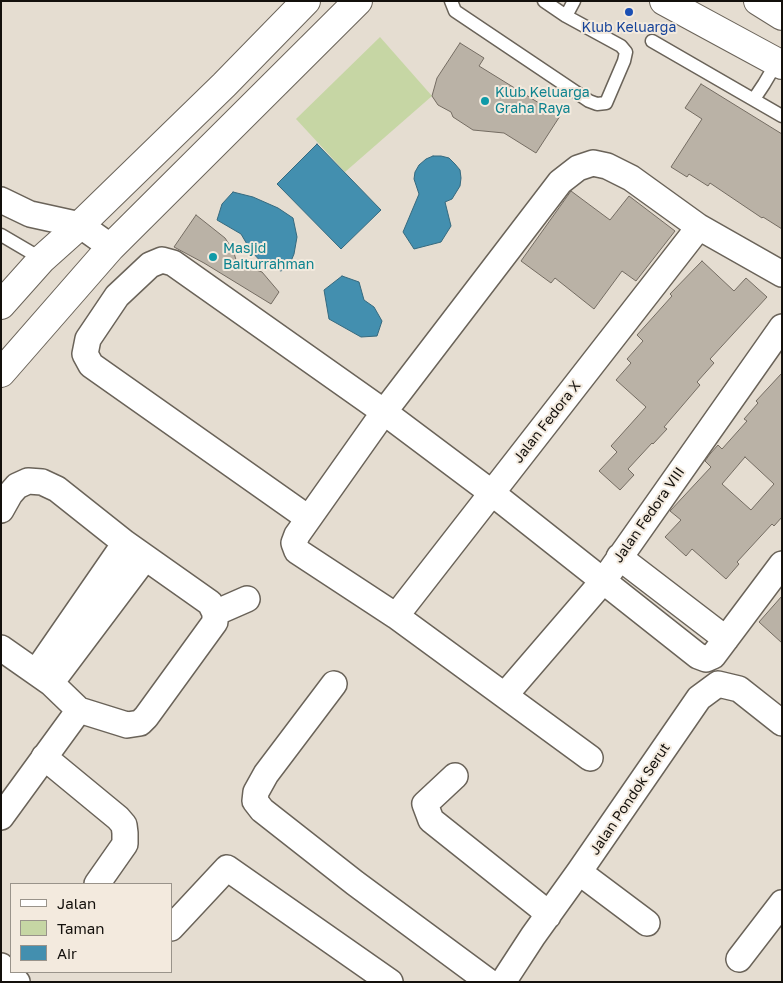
<!DOCTYPE html>
<html>
<head>
<meta charset="utf-8">
<style>
  body { margin:0 }
  #map { position:relative; width:783px; height:983px; overflow:hidden; background:#e5ddd1; font-family:"Golos Text",sans-serif }
  canvas { display:block }
  .frame { position:absolute; inset:0; border:2px solid #13100c; pointer-events:none }
  .legend { position:absolute; left:10px; top:883px; width:162px; height:90px; box-sizing:border-box; background:#f3eade; border:1px solid #99938a; margin:0; padding:6px 9px; list-style:none; font-size:15px; color:#13100c }
  .legend li { display:flex; align-items:center; gap:10px; height:25px }
  .legend b { width:25px; border:1px solid #99938a }
</style>
</head>
<body>
<div id="map">
<canvas width="783" height="983"></canvas>
<div class="frame"></div>
<ul class="legend">
<li><b style="height:6px;background:#fff"></b>Jalan</li>
<li><b style="height:14px;background:#c6d6a4"></b>Taman</li>
<li><b style="height:14px;background:#438faf"></b>Air</li>
</ul>
</div>
<script>
const c = document.querySelector('canvas').getContext('2d');
c.lineJoin = 'round';
function fillPath(path, color) { c.fillStyle = color; c.fill(path, 'evenodd'); }
const poly = rows => new Path2D(rows.map(r => 'M' + r).join(''));
function stroke(path, color, width, dash) { c.strokeStyle = color; c.lineWidth = width; c.lineCap = dash ? 'butt' : 'round'; c.setLineDash(dash || []); c.stroke(path); }
function label(font, color, halo, rows, align = 'center') {
  c.font = font + ' "Golos Text",sans-serif'; c.lineWidth = 4; c.setLineDash([]); c.textBaseline = 'middle'; c.strokeStyle = halo; c.fillStyle = color; for (const [text, x, y, turn = 0] of rows) {
    c.save(); c.translate(x, y); c.rotate((+turn || 0) * Math.PI / 180); c.textAlign = isNaN(turn) ? turn : align; if (halo) c.strokeText(text, 0, 0); c.fillText(text, 0, 0); c.restore();
  }
}
const green = poly([
  [380,37,432,96,345,172,296,119]
]);
const water = poly([
  [317,144,381,210,341,249,277,184,317,144],
  [433,156,441,156,449,158,455,164,460,170,461,178,460,186,452,199,445,202,451,226,441,242,414,249,403,232,419,194,414,179,415,172,419,165,426,159,433,156],
  [233,192,253,197,278,208,293,218,297,237,294,254,289,266,281,271,265,266,251,251,241,234,217,220,222,204,233,192],
  [342,276,359,282,364,300,374,307,382,321,377,336,361,337,329,319,324,290,342,276]
]);
const building = poly([
  [460,43,484,58,479,66,560,116,536,153,504,133,473,130,453,117,451,112,438,105,432,96,437,78,460,43],
  [701,84,782,134,782,229,763,217,762,218,710,183,708,186,689,174,687,177,671,167,702,119,685,108,701,84],
  [571,191,610,220,629,196,675,231,636,281,622,271,594,309,555,278,551,283,521,261,571,191],
  [196,215,225,238,233,250,237,263,262,272,279,292,271,304,204,263,174,247,196,215],
  [702,261,734,291,746,278,767,297,710,359,714,363,697,382,700,385,664,427,667,429,653,444,652,443,628,469,634,475,620,490,599,471,617,452,611,446,646,407,616,380,631,363,627,359,643,341,637,335,672,296,670,294,702,261],
  [782,373,782,517,774,526,772,524,737,562,739,564,726,579,692,549,686,556,665,537,681,520,670,511,711,467,705,461,710,454,718,445,722,449,747,421,744,419,758,403,756,401,782,373],
  [745,457,774,484,751,510,722,484,745,457],
  [782,596,782,643,759,622,782,596]
]);
const service = poly([
  [451,1,455,11,589,101,597,104,606,103,624,61,626,52,621,46,566,16,544,1],
  [566,16,574,1],
  [652,41,782,116],
  [754,99,764,84,777,62],
  [1,235,42,259]
]);
const minor = poly([
  [1,200,30,214,80,225,111,247],
  [1,510,10,494,17,486,28,481,42,482,57,489,125,543,210,603,215,613,215,622,146,717,140,723,127,725,79,710,51,683,1,648],
  [308,518,91,365,85,354,88,339,117,296,150,265,162,260,173,263,384,412,492,493,698,656,706,659,713,656,782,564],
  [619,557,726,639],
  [215,613,247,599],
  [396,616,699,227],
  [36,672,125,543],
  [51,683,145,558],
  [334,684,266,774,256,792,255,801,262,810,355,883,489,982],
  [505,695,604,580,782,327],
  [44,757,118,818,124,825,125,833,125,844,97,884],
  [590,758,396,616,297,551,294,543,297,535,384,412,560,182,578,168,593,163,607,166,631,178,699,227,782,274],
  [455,776,425,804,431,820,539,906,548,916],
  [1,817,79,710],
  [579,872,647,923],
  [171,928,227,868,390,982],
  [739,959,782,903],
  [1,966,17,982],
  [503,982,533,936,579,872,699,698,718,684,739,689,782,723]
]);
const tertiary = poly([
  [1,305,42,259,80,225,224,85,306,1],
  [1,373,111,247,358,1]
]);
const secondary = poly([
  [664,1,782,65],
  [758,1,782,16]
]);
const markers = [
  [629,12,5,"#1a4fb4"],
  [485,101,5,"#0f9aa8"],
  [213,257,5,"#0f9aa8"]
];
const transitNames = [
  ["Klub Keluarga",629,28]
];
const cultureNames = [
  ["Klub Keluarga",495,93],
  ["Graha Raya",495,109],
  ["Masjid",223,249],
  ["Baiturrahman",223,265]
];
const streetNames = [
  ["Jalan Fedora X",547,422,-52],
  ["Jalan Fedora VIII",649,515,-55],
  ["Jalan Pondok Serut",630,799,-56]
];
fillPath(green, '#c6d6a4');
fillPath(water, '#438faf');
stroke(water, '#35697e', 1);
fillPath(building, '#bab2a6');
stroke(building, '#746c62', 1);
stroke(service, '#6a6359', 15);
stroke(minor, '#6a6359', 28);
stroke(tertiary, '#6a6359', 30);
stroke(secondary, '#6a6359', 30);
stroke(service, '#fff', 12);
stroke(minor, '#fff', 25);
stroke(tertiary, '#fff', 28);
stroke(secondary, '#fff', 28);
for (const [x, y, r, color] of markers) { const dot = new Path2D(); dot.arc(x, y, r, 0, 2 * Math.PI); c.fillStyle = color; c.fill(dot); stroke(dot, '#f3eade', 2); }
label('14px', '#164399', '#f3eade', transitNames);
label('14px', '#0d838f', '#f3eade', cultureNames, 'left');
label('14px', '#13100c', '#f3eade', streetNames);
</script>
</body>
</html>
